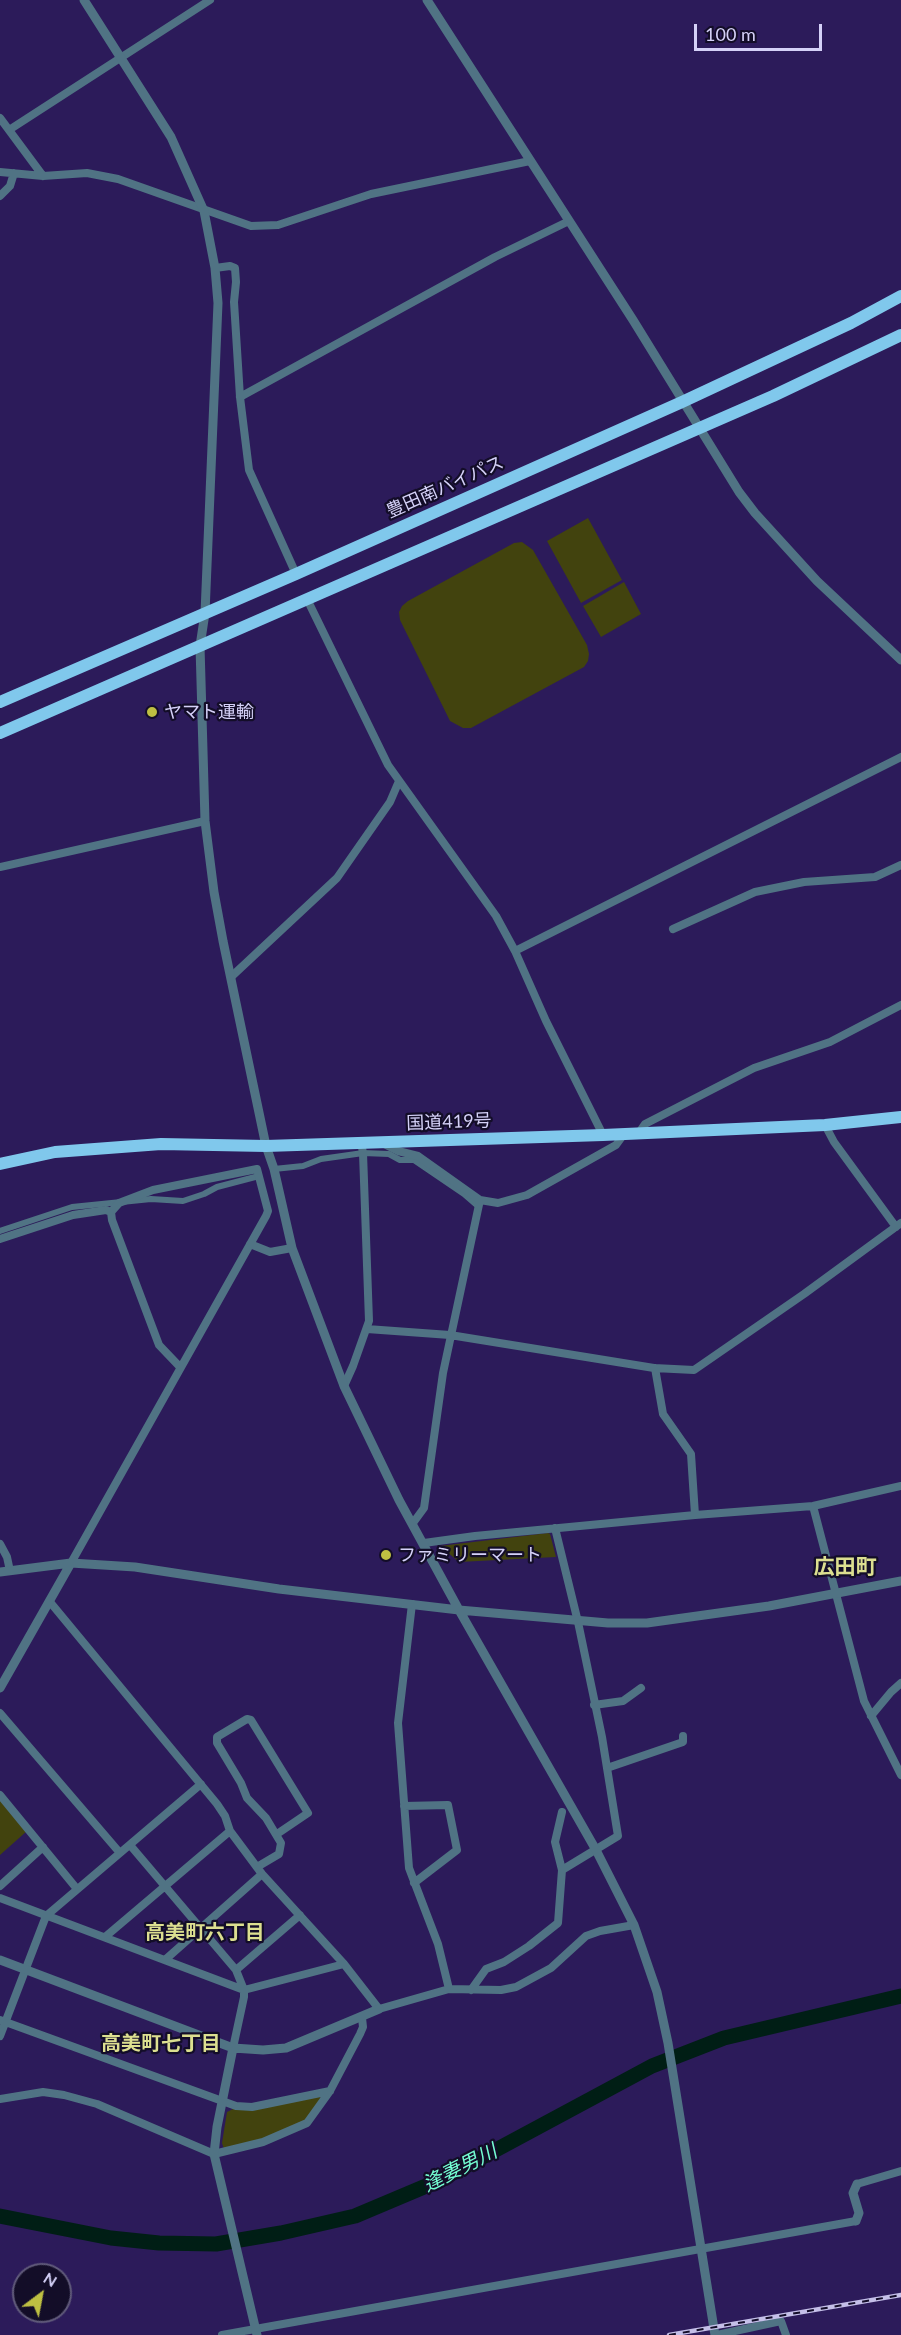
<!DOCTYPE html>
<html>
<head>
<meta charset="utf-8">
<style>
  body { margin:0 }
  #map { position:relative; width:901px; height:2335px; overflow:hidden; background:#2c1b5a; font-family:Lato,sans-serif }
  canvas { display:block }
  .north { position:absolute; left:12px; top:2263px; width:60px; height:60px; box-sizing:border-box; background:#130d28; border:2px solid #615b7b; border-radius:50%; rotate:32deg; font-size:16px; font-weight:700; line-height:24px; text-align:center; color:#d5d1f8 }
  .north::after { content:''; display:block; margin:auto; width:21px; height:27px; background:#bebf42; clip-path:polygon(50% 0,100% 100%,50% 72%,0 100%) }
  .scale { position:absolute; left:694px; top:24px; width:128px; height:27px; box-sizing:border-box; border:3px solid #d5d1f8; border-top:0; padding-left:8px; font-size:18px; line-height:21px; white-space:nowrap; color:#d5d1f8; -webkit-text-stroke:4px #130d28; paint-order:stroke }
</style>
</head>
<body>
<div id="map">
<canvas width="901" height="2335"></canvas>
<div class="north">N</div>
<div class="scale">100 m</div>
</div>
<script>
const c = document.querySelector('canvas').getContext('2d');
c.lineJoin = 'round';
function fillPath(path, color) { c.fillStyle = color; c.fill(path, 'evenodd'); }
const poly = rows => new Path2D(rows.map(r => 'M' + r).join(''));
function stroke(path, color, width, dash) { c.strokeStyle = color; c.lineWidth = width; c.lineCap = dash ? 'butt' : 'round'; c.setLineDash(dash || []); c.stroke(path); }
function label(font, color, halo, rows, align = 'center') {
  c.font = font + ' Lato,"Noto Sans JP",sans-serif'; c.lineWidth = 4.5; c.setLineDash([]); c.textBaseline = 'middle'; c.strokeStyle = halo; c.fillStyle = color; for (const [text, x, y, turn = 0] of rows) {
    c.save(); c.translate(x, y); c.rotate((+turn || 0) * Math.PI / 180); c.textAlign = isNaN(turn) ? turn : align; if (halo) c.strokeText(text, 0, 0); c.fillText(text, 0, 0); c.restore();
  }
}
const green = poly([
  [588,518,622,580,581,603,547,541],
  [522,542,533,550,587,645,589,654,588,661,584,667,471,728,463,728,450,721,400,620,399,612,402,606,408,601,514,543],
  [624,582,641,614,601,637,583,606],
  [548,1533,550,1534,556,1557,459,1562,440,1546],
  [0,1797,27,1831,0,1855],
  [320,2095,321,2099,305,2122,262,2140,224,2149,222,2143,227,2112,233,2109,254,2109]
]);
const river = poly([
  [0,2216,111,2238,159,2243,216,2244,281,2233,355,2216,438,2181,652,2066,724,2038,901,1996]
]);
const pedestrian = poly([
  [274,1169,303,1166,321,1159,363,1153,389,1154,400,1160,414,1160,464,1194,479,1207],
  [0,1231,72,1207,151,1199,183,1201,204,1194,217,1187,259,1176]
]);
const minor = poly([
  [0,118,43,176],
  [9,130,210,0],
  [0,172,43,176,87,173,118,179,251,226,278,225,371,194,530,161],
  [0,196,10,186,14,173],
  [215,268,230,266,235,268,236,282,234,302,240,397,249,470,296,574],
  [240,397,495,257,569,221],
  [307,599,388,765,496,916,515,951,901,757],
  [0,867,205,821],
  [673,929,755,892,804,882,875,877,901,865],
  [515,951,546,1021,603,1135],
  [231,977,337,878,390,802,399,781],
  [825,1125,834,1142,896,1227],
  [638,1134,645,1124,754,1068,830,1042,901,1005],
  [382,1143,398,1151,418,1156,480,1200,498,1203,527,1195,616,1145,624,1134],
  [0,1239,73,1215,106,1210,111,1212],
  [250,1244,270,1252,292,1248],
  [367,1329,450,1335,654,1368,694,1370,804,1294,901,1223],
  [655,1368,663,1414,691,1454,695,1515],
  [344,1386,353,1366,369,1321,363,1153,361,1142],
  [813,1506,864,1701,901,1775],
  [413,1523,424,1508,443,1373,480,1200],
  [424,1543,475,1536,695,1515,813,1506,901,1486],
  [0,1544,7,1557,10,1571],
  [71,1563,266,1216,268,1211,257,1169,153,1190,119,1203,111,1212,112,1220,159,1345,180,1367],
  [50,1602,217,1804,225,1816,230,1831,262,1874,344,1964,379,2009,449,1989,501,1990,516,1987,551,1968,586,1936,600,1931,634,1925],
  [412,1604,398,1723,409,1868,438,1944,449,1989],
  [594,1705,623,1701,641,1688],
  [0,1713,120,1853],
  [871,1716,891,1692,901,1683],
  [607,1768,683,1742,683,1736],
  [0,1795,77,1889],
  [404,1806,448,1805,457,1850,414,1883],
  [130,1845,236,1970,244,1990,244,1997,233,2048],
  [257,1867,279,1854,281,1843,266,1818,247,1798,241,1783,217,1743,217,1737,247,1719,251,1720,308,1813,277,1834],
  [562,1870,555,1842,562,1812],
  [0,1886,43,1847],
  [0,1898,244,1990,344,1964],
  [105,1937,230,1831],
  [166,1959,262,1874],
  [236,1970,300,1915],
  [471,1990,486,1969,504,1962,529,1946,558,1923,562,1870,618,1836,602,1737,578,1622,555,1528],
  [0,2020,236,2106,252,2107,330,2091],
  [0,2036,46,1916,201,1784],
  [0,2099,43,2092,64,2095,97,2104,214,2154,263,2142,307,2123,330,2091,360,2034,363,2027,362,2018],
  [857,2184,901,2171],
  [222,2335,856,2221],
  [717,2335,781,2321,786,2335]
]);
const tertiary = poly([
  [84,0,171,137,204,211,215,268,218,303,205,613,200,646,205,821,214,892,223,941,266,1146,274,1169,292,1248,344,1386,399,1500,459,1610,596,1850,634,1925,657,1992,668,2043,715,2335],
  [427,0,633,320,739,492,755,513,817,581,901,660],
  [0,1572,71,1563,135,1567,279,1589,459,1610,608,1623,647,1623,769,1606,901,1581],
  [0,1688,71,1563],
  [0,1960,233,2048,263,2050,286,2048,379,2009],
  [233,2048,217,2127,214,2154,257,2335],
  [856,2221,859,2213,853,2193,857,2184]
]);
const trunk = poly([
  [0,702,296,574,682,402,851,323,901,296],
  [0,733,773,396,901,335],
  [0,1164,55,1152,161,1144,266,1146,603,1135,825,1125,901,1117]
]);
const rail = poly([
  [669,2335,901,2295]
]);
const markers = [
  [152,712,6,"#bebf42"],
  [386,1555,6,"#bebf42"]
];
const streetNames = [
  ["豊田南バイパス",445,487,-24],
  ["国道419号",449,1122,-2]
];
const poiNames = [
  ["ヤマト運輸",164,712],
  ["ファミリーマート",398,1555]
];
const neighbourhoodNames = [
  ["高美町六丁目",205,1933],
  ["高美町七丁目",161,2044]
];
const waterNames = [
  ["逢妻男川",460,2168,-27]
];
const quarterNames = [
  ["広田町",845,1567]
];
fillPath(green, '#42430e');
stroke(river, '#001e15', 15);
stroke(pedestrian, '#507384', 6);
stroke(minor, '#507384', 8);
stroke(tertiary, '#507384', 9);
stroke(trunk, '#80c8ec', 12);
stroke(rail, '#c4bfe8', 4.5);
stroke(rail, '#130d28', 2, [7]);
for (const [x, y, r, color] of markers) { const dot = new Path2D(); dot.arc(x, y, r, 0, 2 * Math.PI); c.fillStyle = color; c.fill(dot); stroke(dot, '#130d28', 2); }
label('18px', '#d5d1f8', '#130d28', streetNames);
label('18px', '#d5d1f8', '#130d28', poiNames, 'left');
label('bold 20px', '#dcdf90', '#130d28', neighbourhoodNames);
label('italic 20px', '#74fed2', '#130d28', waterNames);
label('bold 21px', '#dcdf90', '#130d28', quarterNames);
</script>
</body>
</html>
